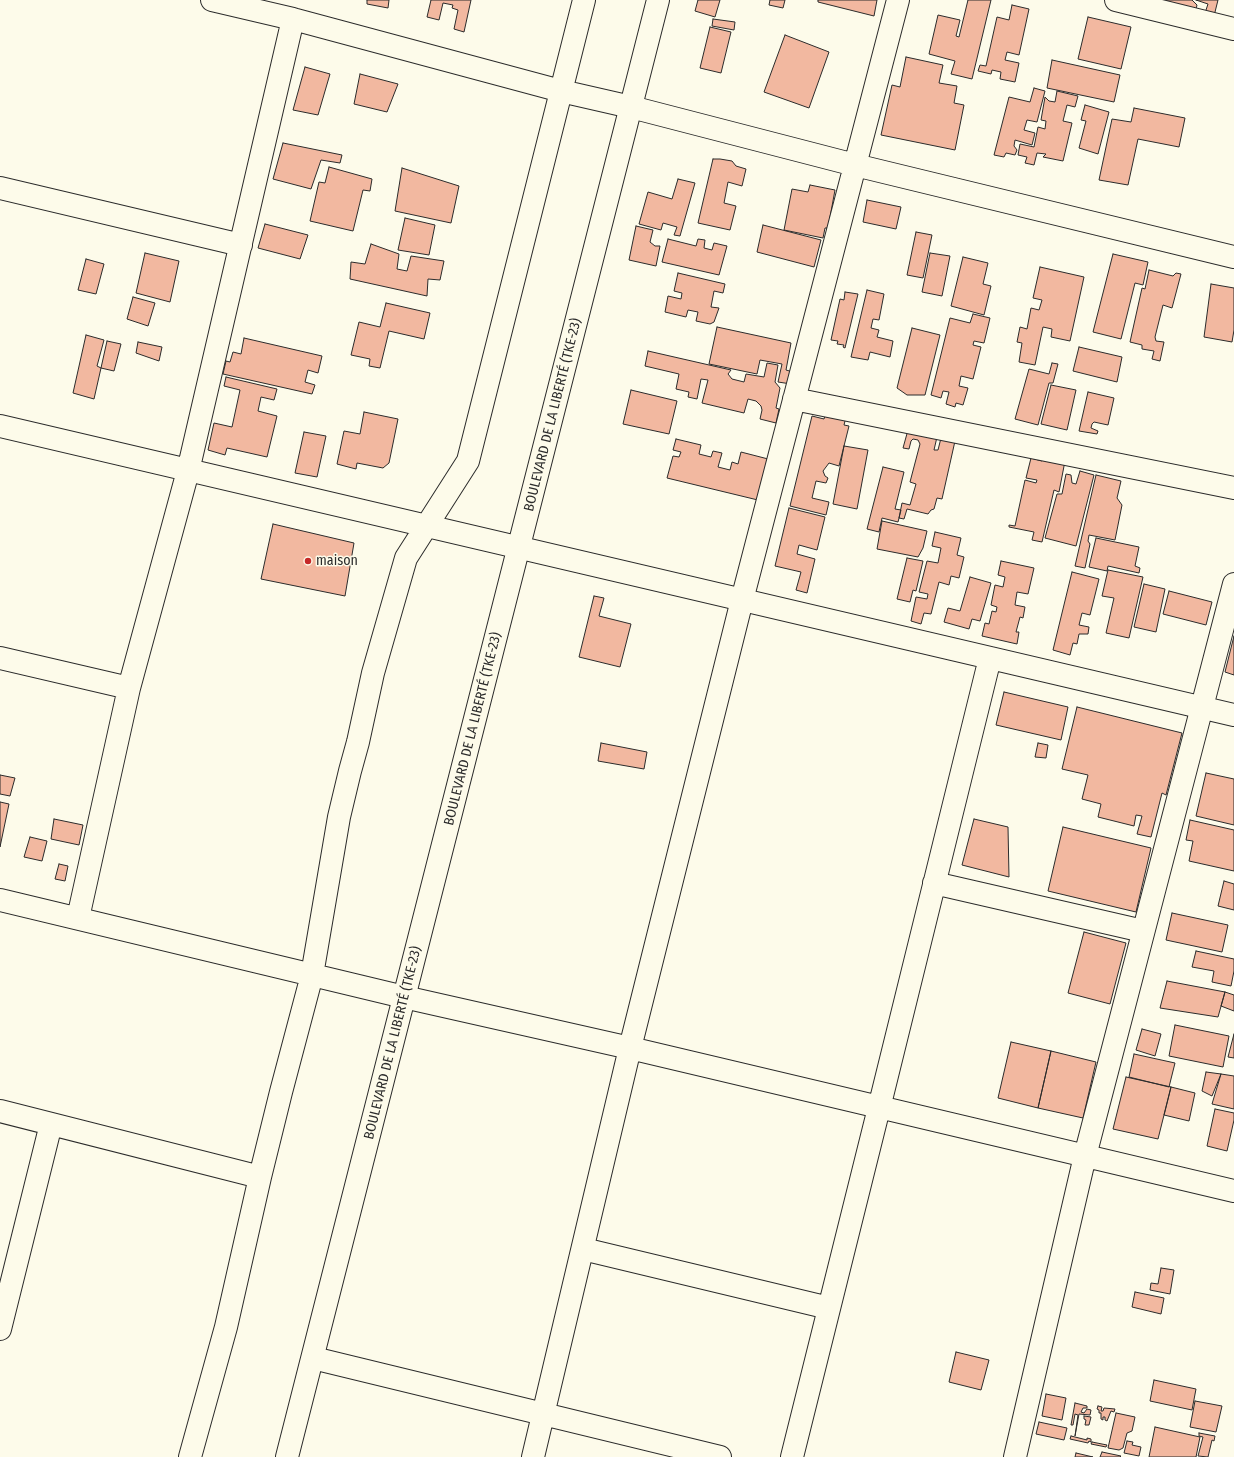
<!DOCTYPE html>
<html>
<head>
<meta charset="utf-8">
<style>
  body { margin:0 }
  canvas { display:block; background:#fdfbea }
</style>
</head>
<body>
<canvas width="1234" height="1457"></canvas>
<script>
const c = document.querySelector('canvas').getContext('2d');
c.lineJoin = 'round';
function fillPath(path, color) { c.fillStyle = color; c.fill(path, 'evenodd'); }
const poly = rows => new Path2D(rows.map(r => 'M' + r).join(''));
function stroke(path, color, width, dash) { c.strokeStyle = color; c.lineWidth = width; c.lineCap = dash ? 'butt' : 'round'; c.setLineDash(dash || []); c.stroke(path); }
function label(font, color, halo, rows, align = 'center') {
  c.font = font + ' "Fira Sans Condensed",sans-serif'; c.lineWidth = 3; c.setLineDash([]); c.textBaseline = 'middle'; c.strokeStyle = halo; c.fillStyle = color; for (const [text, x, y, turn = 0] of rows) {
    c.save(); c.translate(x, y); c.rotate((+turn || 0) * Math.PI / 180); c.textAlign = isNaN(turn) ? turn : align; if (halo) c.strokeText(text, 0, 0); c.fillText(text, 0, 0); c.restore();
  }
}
const building = poly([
  [367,0,389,0,388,8,367,4,367,0],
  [431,0,471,0,464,32,454,29,458,10,452,8,453,5,443,3,439,20,427,17,431,0],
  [698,0,720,0,715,17,695,11,698,0],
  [770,0,785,0,783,8,769,5,770,0],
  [818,0,877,0,874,16,818,2,818,0],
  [968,0,991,0,972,79,951,74,955,61,929,54,938,15,960,20,956,36,959,37,968,0],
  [1159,0,1192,0,1197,5,1196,9,1159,0],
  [1196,0,1218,0,1214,16,1205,13,1208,4,1196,0],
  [1012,5,1029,9,1019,55,1007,52,1005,60,1019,63,1015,82,1000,79,1001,72,992,70,991,74,978,71,980,65,986,66,997,17,1009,20,1012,5],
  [1088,17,1131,27,1121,69,1078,59,1088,17],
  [713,19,735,22,734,30,712,26,713,19],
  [710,27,731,32,721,73,700,68,710,27],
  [785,35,829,52,809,108,764,92,785,35],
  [906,57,943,65,939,83,957,86,954,103,964,105,955,150,881,135,892,85,900,87,906,57],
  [1052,60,1120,75,1114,102,1047,88,1052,60],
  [305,67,330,74,318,115,293,110,305,67],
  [360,74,398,84,387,112,354,104,360,74],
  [1034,88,1045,91,1037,122,1027,120,1024,130,1035,133,1032,145,1015,140,1014,146,1017,150,1015,155,1006,153,1004,157,994,155,1009,97,1030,102,1034,88],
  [1057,91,1078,96,1075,107,1067,105,1063,121,1072,123,1063,161,1043,157,1046,154,1037,153,1034,165,1025,163,1027,157,1018,155,1020,144,1034,147,1038,127,1045,129,1046,121,1041,120,1045,97,1049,101,1055,102,1057,91],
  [1085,105,1109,112,1098,154,1079,148,1086,121,1081,120,1085,105],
  [1134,108,1185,118,1179,147,1138,139,1128,185,1099,180,1112,119,1131,122,1134,108],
  [283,143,342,155,340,163,321,160,311,189,273,179,283,143],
  [713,159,720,159,732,161,736,166,746,169,742,186,728,182,724,203,736,206,730,230,698,223,713,159],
  [329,167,372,179,370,191,363,190,353,231,310,221,319,182,325,183,329,167],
  [402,168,459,186,451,223,395,211,402,168],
  [678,179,695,183,680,236,674,235,677,227,663,223,661,230,639,224,648,192,672,199,678,179],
  [810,185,835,190,828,228,825,228,823,238,784,230,792,189,808,192,810,185],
  [867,200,901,207,896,229,863,222,867,200],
  [405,218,435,225,429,255,398,250,405,218],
  [265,224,308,235,300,259,258,248,265,224],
  [763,225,821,240,814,267,757,252,763,225],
  [636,226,653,230,650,242,655,246,660,246,656,266,629,260,636,226],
  [916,232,932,235,923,278,907,275,916,232],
  [668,239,696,246,698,239,705,240,704,248,712,250,714,243,727,246,719,275,662,262,668,239],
  [371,244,399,254,397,269,407,271,411,256,444,261,440,280,428,279,427,296,350,279,351,262,365,264,371,244],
  [145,253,179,261,170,302,136,293,145,253],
  [930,253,950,256,942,296,922,292,930,253],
  [1113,254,1148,262,1143,285,1135,283,1121,339,1093,332,1113,254],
  [963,257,988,263,983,284,991,286,984,315,951,306,963,257],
  [86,259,104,264,96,294,78,290,86,259],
  [1040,267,1084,277,1070,341,1051,337,1052,329,1043,327,1035,365,1019,362,1022,343,1017,342,1020,327,1027,329,1031,308,1039,310,1042,300,1033,298,1040,267],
  [1149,270,1173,276,1176,273,1181,274,1172,308,1163,305,1155,337,1156,341,1164,342,1160,361,1152,359,1154,351,1142,349,1142,345,1130,342,1142,288,1145,289,1149,270],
  [678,273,725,284,723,293,714,291,711,307,719,308,714,322,710,324,696,321,698,312,688,310,686,317,665,312,668,296,681,299,682,293,674,291,678,273],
  [1211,284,1234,288,1234,330,1232,342,1204,337,1211,284],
  [867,290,884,294,879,320,873,319,871,328,879,330,877,337,893,341,890,357,870,352,868,360,851,357,867,290],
  [845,292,858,294,845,348,843,347,844,345,837,344,838,341,831,340,840,299,844,300,845,292],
  [133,297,155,303,148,326,127,319,133,297],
  [386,303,430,313,424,339,389,331,380,368,369,366,370,359,351,355,359,322,380,327,386,303],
  [973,314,990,318,984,343,974,341,973,345,981,347,973,379,961,376,959,386,968,388,963,405,956,403,955,407,946,404,949,392,943,391,941,398,931,395,950,318,970,323,973,314],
  [717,327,791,343,786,370,793,372,791,384,778,382,782,364,760,360,757,374,709,364,717,327],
  [912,328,940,335,925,395,907,395,897,388,912,328],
  [86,335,104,340,97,366,101,368,94,399,73,393,86,335],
  [244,338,322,356,318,373,308,370,305,382,315,385,312,394,223,374,226,361,230,362,233,352,241,354,244,338],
  [107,341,121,344,114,371,101,368,107,341],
  [138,342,162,347,159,361,136,353,138,342],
  [1079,347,1122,357,1117,382,1073,371,1079,347],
  [648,351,731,370,728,374,732,379,744,382,746,374,764,377,767,363,778,365,775,382,780,388,776,408,779,409,776,423,760,419,762,410,761,406,756,401,748,399,744,413,702,403,708,380,701,379,697,399,688,397,689,392,676,389,679,374,645,366,648,351],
  [1052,363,1058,364,1053,383,1049,383,1038,425,1015,419,1029,369,1049,374,1052,363],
  [226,377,277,389,274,400,261,397,258,411,277,416,267,457,227,448,225,455,208,450,214,423,232,427,240,390,224,386,226,377],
  [1051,385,1076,390,1067,430,1041,424,1051,385],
  [631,390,677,401,669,434,623,424,631,390],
  [1088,392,1114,398,1108,425,1094,422,1092,424,1091,428,1098,431,1097,434,1079,431,1088,392],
  [364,412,398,419,389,463,383,468,357,463,356,469,337,464,344,431,360,434,364,412],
  [826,412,846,417,844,425,849,426,839,466,829,463,823,471,825,476,828,478,826,483,816,481,812,498,829,502,826,515,790,506,812,416,824,419,826,412],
  [908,430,937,437,934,450,938,450,941,438,955,441,942,499,937,498,934,509,931,510,928,514,907,509,904,519,899,518,902,503,910,505,916,484,910,482,920,444,918,440,913,439,911,441,909,449,903,448,908,430],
  [304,432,326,436,317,477,295,473,304,432],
  [676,439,701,445,699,454,711,457,713,451,722,453,718,467,730,470,732,462,738,464,741,452,772,460,762,501,667,478,673,456,679,457,681,452,673,450,676,439],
  [844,446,868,450,857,509,833,504,844,446],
  [1043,456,1065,461,1059,492,1054,490,1042,542,1032,540,1034,532,1009,527,1009,525,1015,526,1025,480,1036,483,1037,480,1026,478,1031,458,1042,461,1043,456],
  [883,467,904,472,895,509,901,510,898,522,882,518,879,532,867,529,883,467],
  [1080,471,1094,475,1076,546,1045,538,1057,494,1062,494,1066,474,1071,475,1072,483,1076,484,1080,471],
  [1096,475,1121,481,1117,498,1122,505,1115,540,1089,535,1088,541,1090,544,1085,568,1075,566,1096,475],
  [789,508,825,517,817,550,799,545,797,554,815,559,807,593,796,590,801,572,775,566,789,508],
  [882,521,927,531,923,548,918,557,877,549,882,521],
  [273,524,354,543,345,596,261,579,273,524],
  [935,532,961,538,957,555,964,557,959,578,951,576,949,585,939,582,931,614,924,613,921,624,911,621,916,597,927,599,928,594,919,592,927,561,938,563,941,548,932,546,935,532],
  [1096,538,1139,547,1135,566,1140,568,1139,573,1108,566,1107,571,1089,567,1096,538],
  [907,558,923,561,916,591,913,590,910,602,897,599,907,558],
  [1001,561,1034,568,1028,594,1017,592,1015,605,1025,607,1023,618,1020,617,1016,632,1019,632,1017,644,982,636,985,623,989,624,992,611,996,612,997,607,991,605,995,585,1003,587,1005,577,998,575,1001,561],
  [1108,570,1143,577,1129,638,1106,633,1114,598,1102,596,1108,570],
  [1072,572,1099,579,1090,615,1082,613,1079,625,1089,627,1088,634,1079,634,1077,644,1073,643,1070,655,1053,650,1072,572],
  [970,577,991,583,980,621,972,619,969,629,944,622,948,608,960,611,970,577],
  [1144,584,1165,589,1156,632,1134,627,1144,584],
  [1169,591,1212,602,1206,625,1163,614,1169,591],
  [594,596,604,598,599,616,631,624,620,667,579,657,594,596],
  [1234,636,1234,675,1225,672,1234,636],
  [1004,692,1068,707,1061,740,996,725,1004,692],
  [1077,707,1182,733,1166,795,1162,793,1151,837,1137,834,1142,816,1136,815,1134,826,1098,817,1101,804,1082,799,1088,775,1062,769,1077,707],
  [601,743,647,752,644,769,598,761,601,743],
  [1038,743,1048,745,1046,758,1035,757,1038,743],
  [1206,773,1234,779,1234,825,1196,816,1206,773],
  [0,775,15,778,10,796,0,794,0,775],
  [0,802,9,804,0,847,0,802],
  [54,819,83,825,79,845,51,839,54,819],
  [974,819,1008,827,1009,877,962,865,974,819],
  [1190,820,1234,830,1234,871,1189,861,1193,841,1186,840,1190,820],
  [1063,827,1151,848,1136,912,1048,891,1063,827],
  [30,837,47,841,42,861,24,857,30,837],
  [59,864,68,866,65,881,55,879,59,864],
  [1224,881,1234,884,1234,910,1218,906,1224,881],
  [1172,913,1228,925,1222,952,1166,940,1172,913],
  [1084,932,1126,943,1110,1004,1068,993,1084,932],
  [1196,951,1234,959,1234,971,1231,986,1212,982,1214,971,1192,967,1196,951],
  [1167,981,1225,992,1218,1017,1160,1008,1167,981],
  [1225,992,1234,995,1234,1011,1221,1006,1225,992],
  [1175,1025,1229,1036,1223,1067,1169,1056,1175,1025],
  [1142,1029,1161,1034,1155,1056,1136,1050,1142,1029],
  [1234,1034,1234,1058,1228,1057,1234,1034],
  [1011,1042,1051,1051,1038,1108,998,1098,1011,1042],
  [1051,1051,1096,1062,1083,1118,1038,1108,1051,1051],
  [1134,1054,1175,1063,1169,1087,1129,1077,1134,1054],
  [1206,1072,1221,1074,1212,1096,1202,1091,1206,1072],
  [1221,1074,1234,1076,1234,1109,1212,1104,1221,1074],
  [1126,1077,1171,1087,1158,1139,1113,1129,1126,1077],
  [1171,1087,1195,1093,1189,1121,1164,1115,1171,1087],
  [1215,1109,1234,1113,1234,1120,1227,1151,1207,1146,1215,1109],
  [1161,1268,1174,1270,1170,1294,1150,1290,1151,1283,1158,1284,1161,1268],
  [1135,1292,1164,1298,1161,1314,1132,1307,1135,1292],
  [956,1352,989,1360,981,1390,949,1382,956,1352],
  [1154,1380,1196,1389,1192,1410,1150,1401,1154,1380],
  [1046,1394,1066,1398,1062,1420,1042,1416,1046,1394],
  [1195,1401,1222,1406,1216,1432,1190,1427,1195,1401],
  [1075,1403,1087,1406,1087,1408,1083,1408,1081,1412,1084,1413,1087,1409,1091,1410,1090,1415,1079,1414,1075,1436,1078,1415,1075,1414,1073,1425,1071,1425,1075,1403],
  [1098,1406,1102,1407,1101,1411,1103,1411,1104,1408,1115,1409,1114,1412,1111,1411,1107,1421,1105,1420,1105,1417,1103,1417,1103,1420,1101,1419,1101,1413,1099,1413,1099,1410,1097,1409,1098,1406],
  [1116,1413,1135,1417,1132,1431,1127,1433,1123,1448,1119,1450,1108,1448,1116,1413],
  [1084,1416,1091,1417,1089,1425,1085,1425,1086,1420,1084,1419,1084,1416],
  [1039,1422,1067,1428,1064,1440,1036,1434,1039,1422],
  [1155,1427,1200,1437,1196,1457,1149,1457,1155,1427],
  [1199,1433,1215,1436,1214,1441,1212,1440,1208,1457,1198,1456,1203,1437,1199,1436,1199,1433],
  [1071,1436,1087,1440,1087,1438,1091,1439,1091,1442,1089,1441,1088,1443,1070,1439,1071,1436],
  [1127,1441,1133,1442,1132,1445,1141,1447,1139,1456,1124,1453,1127,1441],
  [1092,1442,1107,1445,1106,1447,1091,1444,1092,1442],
  [1102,1452,1121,1456,1120,1457,1100,1457,1102,1452],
  [1076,1453,1093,1457,1075,1457,1076,1453]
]);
const minor = poly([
  [212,0,293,19,561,91,631,107,855,165,1234,257],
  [1116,0,1234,29],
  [0,188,241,245],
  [794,399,1234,488],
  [0,426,1234,715],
  [0,658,129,688],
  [934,883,1143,931],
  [0,900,404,997,630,1048,1234,1191],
  [78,918,129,688,188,471,293,19],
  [0,1111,260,1177],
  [583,1249,829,1308],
  [0,1329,51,1124],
  [313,1358,720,1457],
  [190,1457,226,1327,260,1177,281,1092,312,975,339,817,350,771,358,742,373,673,406,558,468,461,584,0],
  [533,1457,630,1048,742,600,898,0],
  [792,1457,879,1108,990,658],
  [1015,1457,1085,1156,1234,584]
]);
const tertiary = poly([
  [287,1457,658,0]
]);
const markers = [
  [308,561,4,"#c62828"]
];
const streetNames = [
  ["BOULEVARD DE LA LIBERTÉ (TKE-23)",553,415,-76],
  ["BOULEVARD DE LA LIBERTÉ (TKE-23)",473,729,-76],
  ["BOULEVARD DE LA LIBERTÉ (TKE-23)",393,1043,-76]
];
const poiNames = [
  ["maison",316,561]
];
fillPath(building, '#f2b8a0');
stroke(building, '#2b2b2b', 1);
stroke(minor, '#2b2b2b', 24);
stroke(tertiary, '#2b2b2b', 24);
stroke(minor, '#fdfbea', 22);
stroke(tertiary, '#fdfbea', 22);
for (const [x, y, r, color] of markers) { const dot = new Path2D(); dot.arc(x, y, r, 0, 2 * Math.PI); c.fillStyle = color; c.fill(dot); stroke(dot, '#fdfbea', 1.5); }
label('14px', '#2b2b2b', '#fdfbea', streetNames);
label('14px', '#2b2b2b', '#fdfbea', poiNames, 'left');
</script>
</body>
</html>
